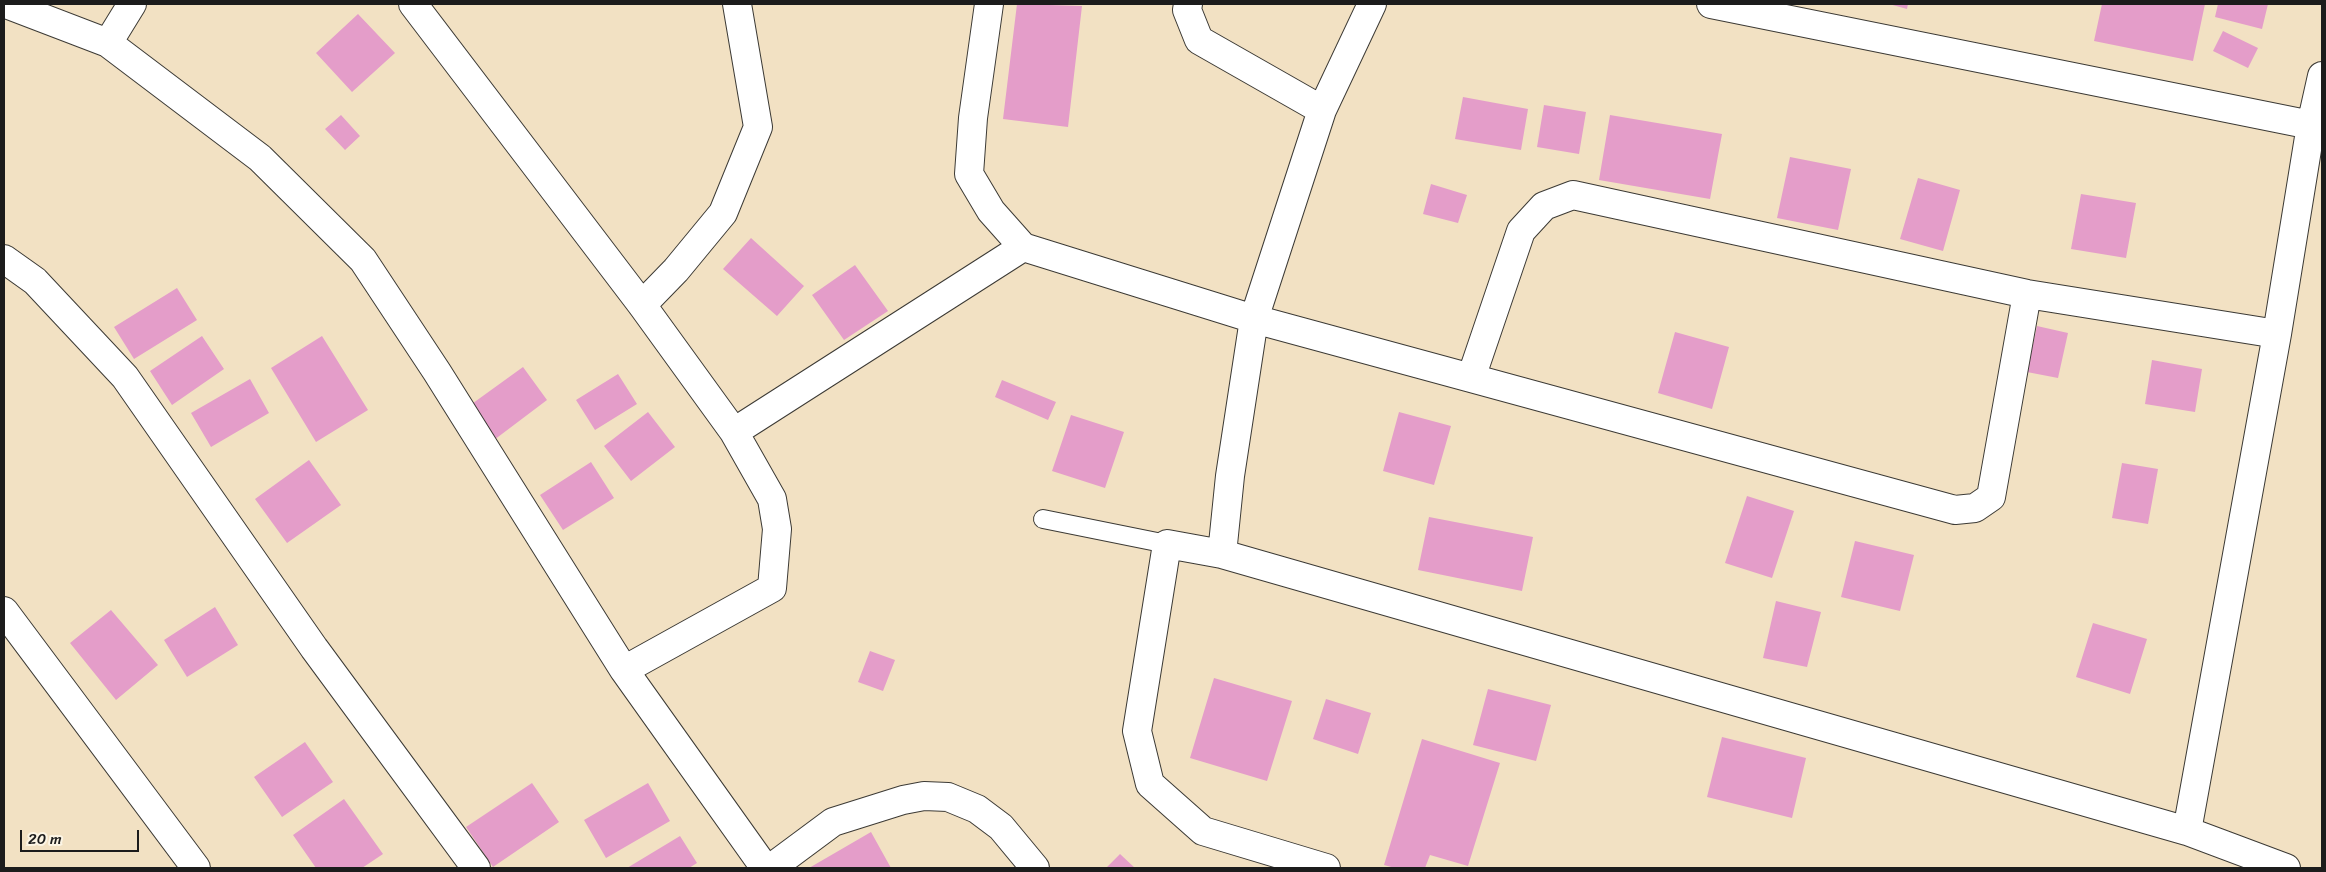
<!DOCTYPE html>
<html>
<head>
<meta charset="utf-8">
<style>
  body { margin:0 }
  #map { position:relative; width:2326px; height:872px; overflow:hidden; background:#f2e1c3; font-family:Sriracha,sans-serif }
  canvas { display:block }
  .frame { position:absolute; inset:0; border:5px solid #1c1c1c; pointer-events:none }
  .scale { position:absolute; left:20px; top:830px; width:119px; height:22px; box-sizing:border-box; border:2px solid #1c1c1c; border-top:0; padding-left:6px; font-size:15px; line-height:18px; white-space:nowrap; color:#1c1c1c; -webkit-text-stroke:4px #fcf5e5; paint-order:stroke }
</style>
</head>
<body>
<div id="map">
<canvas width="2326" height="872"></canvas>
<div class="frame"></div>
<div class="scale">20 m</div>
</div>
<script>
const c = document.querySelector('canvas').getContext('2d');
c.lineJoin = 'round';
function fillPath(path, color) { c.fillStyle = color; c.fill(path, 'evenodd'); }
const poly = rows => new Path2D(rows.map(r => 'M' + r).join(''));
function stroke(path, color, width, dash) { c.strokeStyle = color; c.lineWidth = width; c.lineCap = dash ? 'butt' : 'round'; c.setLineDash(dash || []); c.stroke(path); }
const building = poly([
  [1017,4,1082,6,1068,127,1003,119],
  [1889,4,1908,4,1907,9],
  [2102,4,2205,4,2193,61,2094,41],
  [2218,4,2268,4,2262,29,2215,17],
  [358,14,395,53,352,92,316,53],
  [2223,31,2258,48,2248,68,2213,51],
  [1463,97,1528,109,1521,150,1455,139],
  [1544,105,1586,112,1579,154,1537,147],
  [341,115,360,136,345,150,325,129],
  [1610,115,1722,134,1710,199,1599,180],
  [1790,157,1851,169,1838,230,1777,218],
  [1918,178,1960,190,1943,251,1900,239],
  [1431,184,1467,195,1458,223,1423,214],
  [2081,194,2136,203,2126,258,2071,249],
  [751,238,804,286,777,316,723,269],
  [855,265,888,311,844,340,812,295],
  [177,288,197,320,134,359,114,327],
  [2037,326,2068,333,2058,378,2027,372],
  [1675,332,1729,347,1712,409,1658,393],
  [202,336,224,369,172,405,150,371],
  [322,336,368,410,316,442,271,368],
  [2152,360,2202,369,2195,412,2145,404],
  [523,367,547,400,494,440,469,406],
  [618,374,637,404,595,430,576,400],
  [250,379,269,413,211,447,191,413],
  [1002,380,1056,402,1048,420,995,397],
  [648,412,675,447,631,481,604,446],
  [1399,412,1451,426,1434,485,1383,471],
  [1071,415,1124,432,1105,488,1052,471],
  [309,460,341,505,287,543,255,499],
  [591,462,614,498,563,530,540,495],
  [2122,463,2158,469,2148,524,2112,518],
  [1747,496,1794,511,1772,578,1725,563],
  [1429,517,1533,537,1522,591,1418,570],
  [1855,541,1914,555,1900,611,1841,597],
  [1776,601,1821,612,1807,667,1763,658],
  [215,607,238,645,187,677,164,640],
  [111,610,158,665,116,700,70,643],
  [2093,623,2147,639,2130,694,2076,677],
  [870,651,895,660,883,691,858,682],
  [1214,678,1292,701,1267,781,1190,758],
  [1488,689,1551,705,1536,761,1473,745],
  [1326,699,1371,713,1358,754,1313,739],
  [1722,737,1806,758,1792,818,1707,797],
  [1422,739,1500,763,1468,866,1430,855,1425,868,1395,868,1384,865],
  [305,742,333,782,282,817,254,777],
  [532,783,559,822,493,867,466,827],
  [648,783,670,821,606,858,584,820],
  [344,799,383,854,362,868,316,868,293,835],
  [871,832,891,868,809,868],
  [680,836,697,863,689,868,627,868],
  [1120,854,1135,868,1106,868]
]);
const lane = poly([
  [1043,519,1167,544]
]);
const street = poly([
  [6,4,108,43,260,158,363,260,437,372,624,670,765,868],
  [413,4,642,305,734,432,772,499,777,529,772,588,624,670],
  [989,4,973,118,969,174,991,211,1023,247,1254,319,1322,110],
  [1188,4,1187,10,1199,40,1322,110,1372,4],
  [1711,4,2311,125],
  [108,43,132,4],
  [4,259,35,281,125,377,314,648,476,868],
  [642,305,676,270,723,213,758,127,737,4],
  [2277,334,2027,294,1573,195,1544,206,1521,231,1471,378,1254,319,1230,476,1222,554,2187,831,2286,868],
  [1471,378,1955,510,1975,508,1991,497,2027,294],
  [734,432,1023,247],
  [1222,554,1167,544,1137,731,1150,784,1203,831,1326,868],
  [4,611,196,868],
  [2187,831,2277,334,2311,125,2322,76],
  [771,868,833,822,903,800,924,796,948,797,977,809,1001,827,1035,868]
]);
fillPath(building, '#e49dc9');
stroke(lane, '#3c3a35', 20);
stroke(street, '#3c3a35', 30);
stroke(lane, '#fff', 18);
stroke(street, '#fff', 28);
</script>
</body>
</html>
